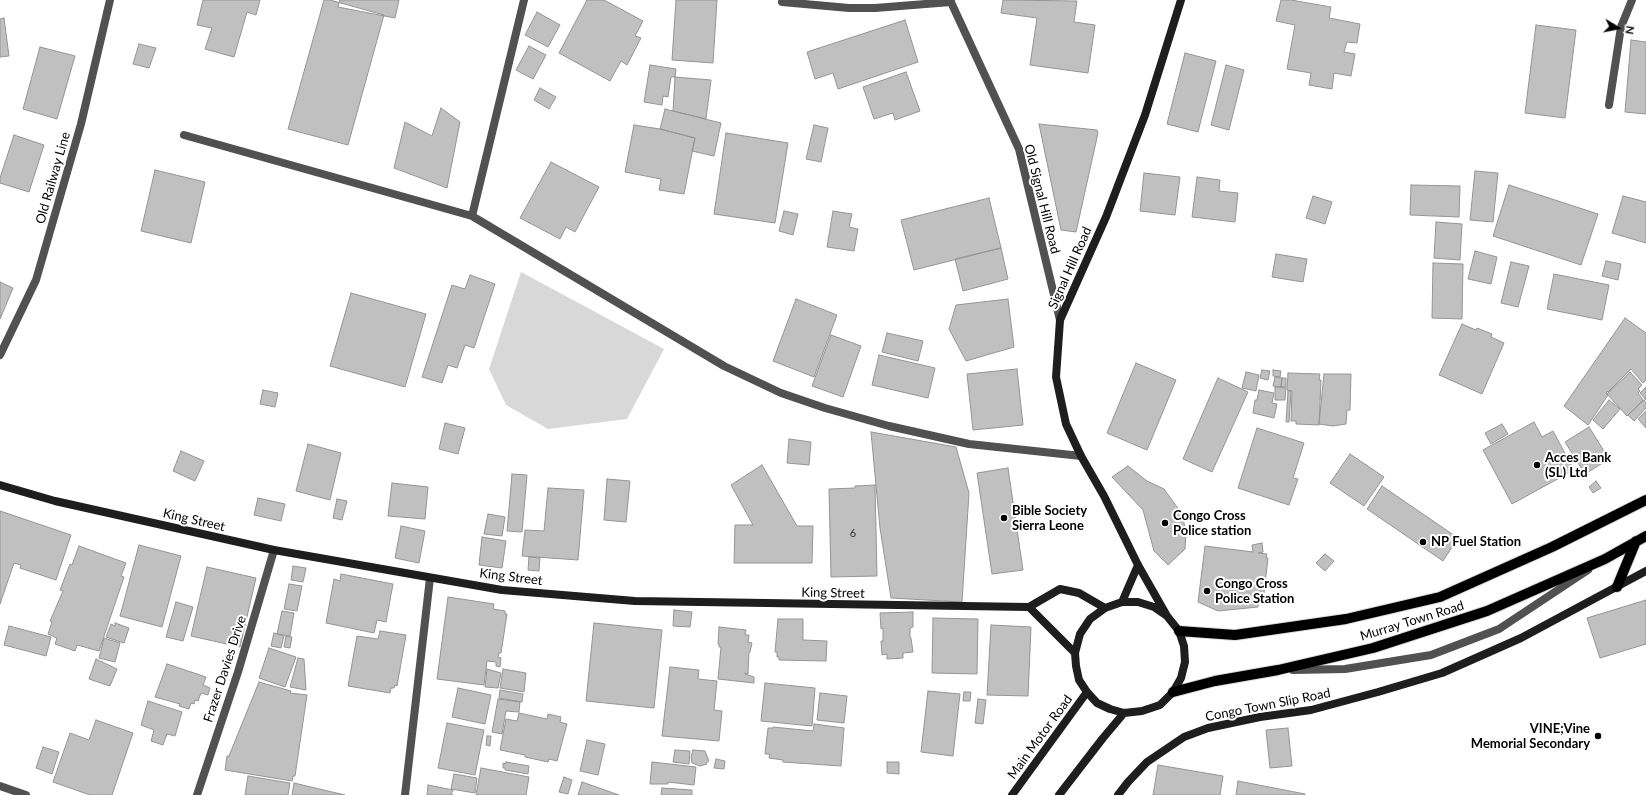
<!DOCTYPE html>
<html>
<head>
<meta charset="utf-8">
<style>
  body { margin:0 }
  #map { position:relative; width:1646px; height:795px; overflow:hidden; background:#fff; font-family:Lato,sans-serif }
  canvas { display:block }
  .north { position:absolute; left:1598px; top:8px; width:40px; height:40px; -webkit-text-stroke:3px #fff; paint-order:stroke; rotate:100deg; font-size:11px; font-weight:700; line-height:16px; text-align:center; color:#000 }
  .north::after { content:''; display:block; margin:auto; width:14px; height:18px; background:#000; clip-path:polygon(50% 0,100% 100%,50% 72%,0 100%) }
</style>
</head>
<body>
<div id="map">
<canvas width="1646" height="795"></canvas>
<div class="north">N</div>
</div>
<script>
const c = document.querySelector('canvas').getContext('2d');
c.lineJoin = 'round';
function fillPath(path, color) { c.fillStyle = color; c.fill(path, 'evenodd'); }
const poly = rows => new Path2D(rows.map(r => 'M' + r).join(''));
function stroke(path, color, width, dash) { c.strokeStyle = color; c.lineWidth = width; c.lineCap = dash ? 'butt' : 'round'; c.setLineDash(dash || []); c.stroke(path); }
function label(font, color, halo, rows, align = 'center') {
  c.font = font + ' Lato,sans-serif'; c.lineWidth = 4; c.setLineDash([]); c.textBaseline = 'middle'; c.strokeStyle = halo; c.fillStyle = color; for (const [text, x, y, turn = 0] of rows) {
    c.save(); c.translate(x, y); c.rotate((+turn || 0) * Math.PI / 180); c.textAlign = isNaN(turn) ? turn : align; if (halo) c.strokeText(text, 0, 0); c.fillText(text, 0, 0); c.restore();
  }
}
const green = poly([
  [521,272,664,349,627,419,548,429,506,405,489,369]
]);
const building = poly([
  [203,0,260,0,256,15,247,12,234,57,205,49,212,28,197,25,203,0],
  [324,0,330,0,384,15,348,145,288,129,324,0],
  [340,0,399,0,395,18,338,7,340,0],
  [587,0,604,0,643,21,635,36,641,38,627,65,621,61,610,81,559,53,587,0],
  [676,0,717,0,713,63,672,60,676,0],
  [1003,0,1077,1,1074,22,1095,25,1088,73,1030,65,1037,18,1001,13,1003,0],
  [1281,0,1291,0,1331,7,1329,18,1360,24,1357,43,1347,42,1344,52,1355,54,1351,76,1334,73,1332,89,1309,85,1311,73,1287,69,1295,25,1276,21,1281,0],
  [537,12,560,25,548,47,525,35,537,12],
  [4,18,9,56,0,57,0,19,4,18],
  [905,20,918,62,838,89,833,73,815,79,807,52,905,20],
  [1536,25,1576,30,1565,118,1525,113,1536,25],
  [1631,40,1646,42,1646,114,1625,112,1631,40],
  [139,44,156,48,149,68,133,64,139,44],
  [529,46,546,55,533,79,516,70,529,46],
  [40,47,75,56,57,119,23,109,40,47],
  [1185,53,1216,61,1198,132,1167,124,1185,53],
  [650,65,676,69,675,77,671,77,668,97,663,96,662,105,644,102,650,65],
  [1226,65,1244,70,1229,130,1211,125,1226,65],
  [906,72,920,111,895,120,893,113,874,119,863,87,906,72],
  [675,77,711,80,706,119,673,111,675,77],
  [540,88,556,97,549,109,534,100,540,88],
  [441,108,460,122,447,188,394,168,405,122,432,136,441,108],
  [665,109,721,123,714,156,692,151,695,138,660,129,665,109],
  [1039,124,1097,130,1098,133,1076,232,1061,230,1039,124],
  [634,125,660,129,695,138,684,194,659,190,661,179,625,172,634,125],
  [814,125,828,128,821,162,806,159,814,125],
  [726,133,788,143,775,223,714,214,726,133],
  [14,135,44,145,29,192,0,183,0,178,14,135],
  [551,162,599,187,575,232,566,227,560,239,520,218,551,162],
  [155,170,205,182,191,243,141,231,155,170],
  [1475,171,1498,173,1493,222,1470,220,1475,171],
  [1144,173,1180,177,1175,215,1140,211,1144,173],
  [1197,177,1220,180,1219,191,1238,193,1235,222,1192,217,1197,177],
  [1411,185,1460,186,1459,217,1410,215,1411,185],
  [1509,185,1598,214,1581,265,1493,236,1509,185],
  [1313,196,1332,202,1325,224,1306,218,1313,196],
  [1623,196,1646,202,1646,243,1612,233,1623,196],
  [989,198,1001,248,914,270,901,220,989,198],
  [784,211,798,214,793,235,779,231,784,211],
  [833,211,852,214,849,227,858,229,854,251,827,247,833,211],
  [1436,222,1462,224,1460,260,1434,258,1436,222],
  [1001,248,1008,279,963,291,955,259,1001,248],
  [1475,251,1497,257,1491,284,1468,279,1475,251],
  [1276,254,1307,259,1303,282,1272,277,1276,254],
  [1606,261,1621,264,1618,280,1602,276,1606,261],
  [1511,262,1529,266,1518,307,1501,303,1511,262],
  [1433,263,1463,264,1462,319,1432,318,1433,263],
  [1554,274,1609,285,1602,320,1547,309,1554,274],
  [470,275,495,284,474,348,465,345,457,368,448,365,442,383,422,377,452,285,465,289,470,275],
  [0,282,13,288,0,319,0,282],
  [351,293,426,314,405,387,330,366,351,293],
  [796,299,837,315,814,377,773,361,796,299],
  [1008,299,1014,347,966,361,949,329,956,305,1008,299],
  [1625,318,1646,333,1646,380,1643,383,1631,369,1608,392,1607,391,1606,394,1608,395,1588,425,1564,406,1625,318],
  [1462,324,1476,330,1477,328,1492,334,1491,337,1504,343,1482,394,1439,375,1462,324],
  [887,333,923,341,918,361,882,352,887,333],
  [831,335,861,346,843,397,812,386,831,335],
  [879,355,935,368,928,398,872,385,879,355],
  [1136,363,1176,380,1147,450,1107,433,1136,363],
  [1017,369,1023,425,973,430,967,374,1017,369],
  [1262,370,1270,371,1268,380,1260,378,1262,370],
  [1273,370,1281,371,1280,377,1273,376,1273,370],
  [1246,372,1259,375,1256,391,1242,388,1246,372],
  [1630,372,1642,385,1638,389,1640,391,1638,393,1643,400,1627,416,1607,394,1630,372],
  [1288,373,1320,374,1319,380,1321,380,1319,425,1296,424,1296,421,1291,421,1292,391,1287,390,1288,373],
  [1324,374,1351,374,1350,410,1347,410,1346,424,1333,426,1319,424,1324,374],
  [1275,377,1282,378,1281,387,1273,386,1275,377],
  [1218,378,1248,392,1212,472,1183,459,1218,378],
  [1282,378,1286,378,1286,387,1281,387,1282,378],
  [1275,387,1286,388,1285,400,1275,400,1275,387],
  [1646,387,1646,400,1640,393,1646,387],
  [263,390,278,393,275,407,260,404,263,390],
  [1259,390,1274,393,1272,403,1277,404,1274,418,1253,413,1255,400,1257,400,1259,390],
  [1288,391,1291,391,1289,422,1286,422,1288,391],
  [1609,400,1620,409,1603,429,1593,420,1609,400],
  [1644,400,1646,403,1646,408,1634,421,1628,415,1644,400],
  [1646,411,1646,428,1638,419,1646,411],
  [1534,422,1542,437,1553,431,1574,470,1512,504,1483,450,1534,422],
  [445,423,465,428,458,454,439,449,445,423],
  [1502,424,1508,434,1491,444,1485,433,1502,424],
  [1589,427,1609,459,1585,474,1565,442,1589,427],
  [1257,428,1304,443,1293,478,1298,479,1289,505,1238,488,1257,428],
  [871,432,956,447,969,493,962,602,891,598,880,528,871,432],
  [789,439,811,442,809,465,787,463,789,439],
  [308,444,341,453,330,500,296,491,308,444],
  [181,451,204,461,195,481,173,471,181,451],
  [1350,454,1384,477,1364,506,1330,483,1350,454],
  [762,465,797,526,813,526,812,563,734,563,735,525,753,525,731,485,762,465],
  [1128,466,1147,481,1164,489,1182,514,1186,532,1185,549,1168,565,1154,551,1143,510,1112,477,1128,466],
  [1008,468,1023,570,992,574,977,473,1008,468],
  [512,474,527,475,522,532,507,531,512,474],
  [607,479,630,481,626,522,604,520,607,479],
  [1596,481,1601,488,1593,493,1589,487,1596,481],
  [392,483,428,487,425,519,388,516,392,483],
  [875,485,877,576,831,577,829,489,855,488,855,486,875,485],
  [1382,486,1458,538,1443,561,1367,509,1382,486],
  [548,488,584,490,578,560,522,556,525,530,544,531,548,488],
  [258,498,285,504,281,521,254,515,258,498],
  [337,499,347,501,342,520,333,518,337,499],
  [0,511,71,535,56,580,20,568,21,565,14,563,0,604,0,511],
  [488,514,505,517,502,536,484,534,488,514],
  [401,526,425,531,419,563,395,558,401,526],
  [482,537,506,541,502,568,479,565,482,537],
  [1262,543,1263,552,1258,553,1267,554,1266,558,1268,558,1264,593,1260,592,1258,607,1218,611,1198,602,1205,546,1253,552,1252,545,1262,543],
  [139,545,181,556,162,627,120,616,139,545],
  [79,546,126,563,121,576,124,577,99,651,77,645,75,651,55,644,57,638,48,634,52,622,50,621,63,591,60,590,70,564,72,565,79,546],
  [1325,554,1334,561,1325,571,1316,563,1325,554],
  [529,557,540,558,539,571,528,570,529,557],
  [293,566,306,568,303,582,291,580,293,566],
  [207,567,256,578,240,647,191,636,207,567],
  [341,574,393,584,386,622,377,620,374,633,326,623,334,579,340,581,341,574],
  [289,584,302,586,297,611,284,609,289,584],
  [448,597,494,604,493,609,505,611,505,614,507,614,501,653,499,653,498,657,501,658,500,667,496,666,496,662,487,661,484,685,437,679,448,597],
  [1646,600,1646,644,1600,658,1587,618,1646,600],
  [176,602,193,607,183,641,166,637,176,602],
  [674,610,692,612,690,627,673,626,674,610],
  [282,611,294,613,290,636,277,634,282,611],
  [913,612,913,627,910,628,910,638,911,638,913,652,903,653,903,658,887,659,887,654,882,655,881,641,883,641,883,628,881,629,880,613,913,612],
  [933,618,978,619,977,674,932,673,933,618],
  [778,619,803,619,803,640,827,641,826,661,779,660,779,657,777,657,777,652,775,652,778,619],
  [115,623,129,628,124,643,106,637,111,624,115,626,115,623],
  [594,623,662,630,654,708,586,701,594,623],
  [991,625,1031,627,1028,696,987,695,991,625],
  [9,626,51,637,46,656,4,645,9,626],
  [719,627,746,630,745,635,749,635,748,642,752,643,750,652,749,652,748,674,745,673,745,674,754,677,754,683,718,679,721,647,719,647,719,644,718,644,719,627],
  [380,631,406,635,397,686,395,685,394,688,391,688,390,693,348,686,357,636,378,639,380,631],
  [274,633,284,636,281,648,271,646,274,633],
  [286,636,292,637,290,648,284,647,286,636],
  [104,638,120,643,115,662,99,658,104,638],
  [269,648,296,657,285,687,259,678,269,648],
  [298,658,304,659,306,690,290,687,298,658],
  [96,659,117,669,110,686,89,679,96,659],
  [167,664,206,677,203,685,210,688,208,695,201,693,198,701,195,700,194,704,191,703,189,709,179,706,180,704,155,697,167,664],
  [670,667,699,670,698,679,717,681,714,710,722,711,719,741,662,736,670,667],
  [487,669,501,673,498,688,485,687,487,669],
  [503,669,526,673,524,692,500,688,503,669],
  [259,682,291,691,290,693,307,695,295,776,293,776,292,781,225,770,227,756,229,756,259,682],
  [765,683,815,688,812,726,761,721,765,683],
  [458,688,491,695,485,724,452,717,458,688],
  [500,690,523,694,522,702,499,698,500,690],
  [928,691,960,694,953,756,921,752,928,691],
  [964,692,971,692,970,701,963,701,964,692],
  [820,693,847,696,844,723,817,720,820,693],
  [498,699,520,702,519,712,506,711,502,734,492,732,498,699],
  [978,699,986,700,983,724,975,723,978,699],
  [148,701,182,712,175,736,167,734,163,745,151,741,154,730,141,725,148,701],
  [519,713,547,719,548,714,561,717,560,722,567,724,557,761,549,759,548,762,525,757,525,755,500,750,506,719,517,721,519,713],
  [96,720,133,733,112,795,90,795,53,782,70,733,89,740,96,720],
  [447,723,484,730,475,775,438,768,447,723],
  [814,724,844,728,841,766,783,762,783,760,769,758,770,754,765,754,768,728,773,728,773,727,813,731,814,724],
  [1288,728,1292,766,1270,768,1266,730,1288,728],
  [487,736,491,736,490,746,486,745,487,736],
  [587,740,605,744,598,775,580,771,587,740],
  [43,747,59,752,52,774,36,768,43,747],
  [675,750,690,751,689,764,673,762,675,750],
  [693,750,705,751,709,761,706,763,707,764,700,766,692,763,691,757,693,750],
  [716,759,725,761,724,769,714,768,716,759],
  [506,762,529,766,528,774,505,770,505,768,503,768,503,763,506,764,506,762],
  [652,762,696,767,694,785,668,782,668,784,650,784,652,762],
  [887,762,899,762,899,774,887,773,887,762],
  [1158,765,1223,776,1220,795,1153,795,1158,765],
  [481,768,529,777,526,795,476,795,481,768],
  [454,774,477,778,475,793,451,789,454,774],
  [248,776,290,783,288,795,245,795,248,776],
  [564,777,572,780,568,794,559,792,564,777],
  [1238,781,1305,794,1305,795,1236,795,1238,781],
  [582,782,619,795,578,795,582,782],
  [294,783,345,795,292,795,294,783],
  [428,785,453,790,451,795,453,795,427,795,428,785],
  [662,788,692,790,692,795,661,795,662,788]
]);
const lane = poly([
  [782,2,849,8,875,8,951,2],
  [1293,670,1345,669,1431,655,1499,629,1588,570],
  [0,786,26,795],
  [405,795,430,578]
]);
const street = poly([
  [950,0,1019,149,1060,320],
  [1609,105,1621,27,1632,0],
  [184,135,472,216,724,366,781,393,825,408,889,426,969,444,1081,456],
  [472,216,524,0],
  [0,355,36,280,81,124,110,0],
  [197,795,238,672,274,550]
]);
const secondary = poly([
  [0,485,55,501,274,550,502,590,635,601,1029,607,1060,589,1079,593,1105,608],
  [1122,602,1138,565],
  [1029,607,1075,653],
  [1167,616,1154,607,1138,602,1122,602,1105,608,1090,619,1080,634,1075,653,1076,666,1079,680,1087,692,1097,703,1110,709,1124,713,1142,711,1160,705,1173,692,1181,678,1185,662,1184,646,1179,631,1167,616,1138,565,1104,496,1081,456,1066,424,1056,377,1060,320,1106,217,1145,115,1181,0],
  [1012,795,1087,692],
  [1059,795,1103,738,1124,713],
  [1118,795,1128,782,1147,762,1184,737,1208,728,1260,717,1311,710,1378,692,1442,673,1521,638,1646,571]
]);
const primary = poly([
  [1617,587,1636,541],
  [1179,631,1235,635,1346,619,1440,597,1552,547,1646,500],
  [1173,692,1215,681,1278,670,1373,648,1487,611,1605,559,1646,536]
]);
const markers = [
  [1537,465,4,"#000"],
  [1004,518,4,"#000"],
  [1165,523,4,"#000"],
  [1423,542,4,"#000"],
  [1207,591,4,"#000"],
  [1598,736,4,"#000"]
];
const numberNames = [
  ["6",853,533]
];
const streetNames = [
  ["Old Railway Line",53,178,-74],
  ["Old Signal Hill Road",1042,199,76],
  ["Signal Hill Road",1070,268,-66],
  ["King Street",194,520,13],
  ["King Street",511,577,7],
  ["King Street",833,593,1],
  ["Murray Town Road",1412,621,-17],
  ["Frazer Davies Drive",225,669,-72],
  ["Congo Town Slip Road",1268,705,-11],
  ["Main Motor Road",1040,737,-54]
];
const poiNames = [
  ["Acces Bank",1545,458],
  ["(SL) Ltd",1545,473],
  ["Bible Society",1012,511],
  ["Sierra Leone",1012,526],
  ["Congo Cross",1173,516],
  ["Police station",1173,531],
  ["NP Fuel Station",1431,542],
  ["Congo Cross",1215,584],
  ["Police Station",1215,599],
  ["VINE;Vine",1590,729,"right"],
  ["Memorial Secondary",1590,744,"right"]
];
fillPath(green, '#d8d8d8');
fillPath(building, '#c0c0c0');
stroke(building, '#959595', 1);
stroke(primary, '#dbdbdb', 12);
stroke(lane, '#515151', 8);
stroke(street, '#515151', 8);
stroke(secondary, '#1e1e1e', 8);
stroke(primary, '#000', 10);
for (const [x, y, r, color] of markers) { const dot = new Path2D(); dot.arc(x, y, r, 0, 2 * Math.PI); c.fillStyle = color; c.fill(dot); stroke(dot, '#fff', 1.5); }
label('11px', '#303030', null, numberNames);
label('13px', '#000', '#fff', streetNames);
label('bold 13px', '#000', '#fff', poiNames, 'left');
</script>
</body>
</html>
